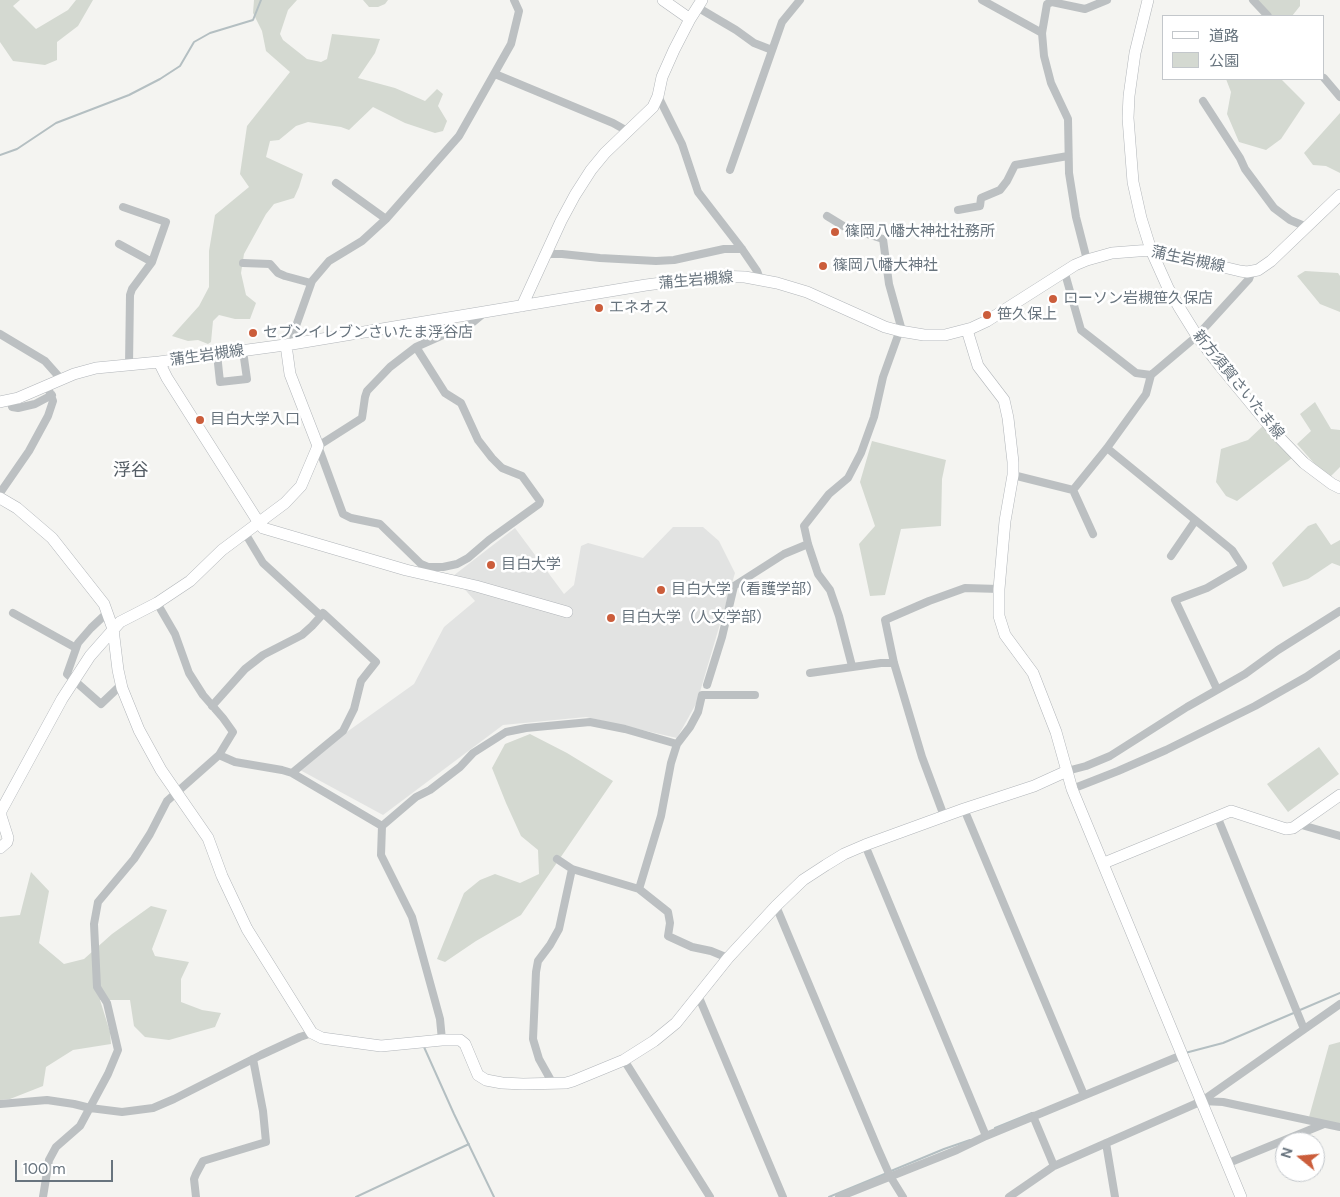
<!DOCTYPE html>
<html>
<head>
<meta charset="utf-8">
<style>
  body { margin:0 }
  #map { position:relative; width:1340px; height:1197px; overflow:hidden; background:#f4f4f1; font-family:"DM Sans","Noto Sans JP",sans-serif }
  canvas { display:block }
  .legend { position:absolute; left:1162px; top:15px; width:162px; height:65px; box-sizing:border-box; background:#fff; border:1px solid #c3c7cb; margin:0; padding:6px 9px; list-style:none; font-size:15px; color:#68747e }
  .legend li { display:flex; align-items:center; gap:10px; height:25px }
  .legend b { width:25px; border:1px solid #c3c7cb }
  .north { position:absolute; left:1275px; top:1132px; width:50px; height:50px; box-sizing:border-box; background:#fff; border:1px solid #c3c7cb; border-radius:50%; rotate:287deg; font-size:14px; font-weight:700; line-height:20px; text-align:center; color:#68747e }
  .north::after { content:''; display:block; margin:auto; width:18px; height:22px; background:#cb5d3b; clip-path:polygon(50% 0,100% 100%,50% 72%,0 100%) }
  .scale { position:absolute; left:15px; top:1160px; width:98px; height:22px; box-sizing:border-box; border:2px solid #68747e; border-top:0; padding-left:6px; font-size:15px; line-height:18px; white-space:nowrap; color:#68747e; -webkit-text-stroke:4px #fff; paint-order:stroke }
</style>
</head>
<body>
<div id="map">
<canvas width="1340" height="1197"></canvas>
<ul class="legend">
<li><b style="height:6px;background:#fff"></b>道路</li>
<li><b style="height:14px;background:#d4d9d1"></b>公園</li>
</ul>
<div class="north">N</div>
<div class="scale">100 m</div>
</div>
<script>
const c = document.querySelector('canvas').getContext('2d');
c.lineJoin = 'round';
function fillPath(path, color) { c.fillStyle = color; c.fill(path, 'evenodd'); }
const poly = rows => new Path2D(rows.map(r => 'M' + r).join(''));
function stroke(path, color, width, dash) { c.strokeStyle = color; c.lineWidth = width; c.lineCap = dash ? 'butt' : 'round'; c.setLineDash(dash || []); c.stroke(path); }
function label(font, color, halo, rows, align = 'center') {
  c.font = font + ' "DM Sans","Noto Sans JP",sans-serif'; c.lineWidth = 5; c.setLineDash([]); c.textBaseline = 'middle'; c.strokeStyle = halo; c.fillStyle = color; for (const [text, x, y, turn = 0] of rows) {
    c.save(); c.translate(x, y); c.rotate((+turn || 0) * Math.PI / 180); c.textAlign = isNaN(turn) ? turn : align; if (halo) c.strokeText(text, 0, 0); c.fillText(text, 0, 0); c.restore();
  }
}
const built = poly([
  [673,527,703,527,719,541,735,573,697,702,677,738,586,717,503,725,383,815,300,770,344,734,414,684,444,627,475,601,453,576,515,528,564,594,574,585,581,546,588,543,643,558]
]);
const green = poly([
  [0,0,20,0,13,6,36,29,68,10,76,0,93,0,78,26,57,42,57,60,45,65,13,61,0,42],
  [254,0,297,0,288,10,280,34,283,40,307,59,321,62,327,59,332,34,380,39,375,53,358,78,395,88,425,101,437,89,443,94,438,106,447,121,443,131,435,133,405,123,373,107,349,130,341,127,308,122,296,126,279,140,270,141,266,157,303,174,299,187,294,198,274,204,266,214,244,254,241,273,246,295,256,303,250,319,235,319,219,315,213,321,211,342,208,344,198,340,188,341,172,336,199,306,209,287,209,251,215,215,249,187,240,174,247,126,290,72,266,51,262,31,253,13],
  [363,0,388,0,385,4,378,7,369,7],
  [1257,0,1300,0,1300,6,1292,16,1273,16],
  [1226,79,1281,79,1305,103,1281,139,1266,150,1239,142,1227,114,1231,92],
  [1340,113,1340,173,1326,166,1313,165,1304,153],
  [1305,271,1338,273,1340,276,1340,312,1320,304,1297,276],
  [1315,402,1331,429,1340,430,1340,467,1328,479,1297,444,1311,431,1300,414],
  [1265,424,1292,458,1237,501,1226,496,1216,482,1221,449,1248,440],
  [872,441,946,460,942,479,941,526,901,529,885,595,870,596,859,544,875,526,860,482],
  [1316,523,1331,545,1340,540,1340,566,1332,563,1308,579,1283,587,1272,563,1308,526],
  [530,734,567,753,613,781,521,915,476,941,445,962,437,959,464,893,480,880,495,874,520,883,539,874,538,850,521,836,506,803,492,768,505,744],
  [1319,747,1339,774,1288,812,1267,784],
  [31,872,49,891,39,943,64,964,84,959,112,934,151,906,167,910,152,949,155,956,189,962,181,979,181,1002,202,1010,221,1013,215,1027,169,1040,145,1037,134,1026,130,1000,100,1000,110,1032,111,1044,73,1050,46,1067,43,1086,10,1099,0,1100,0,917,20,915],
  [1340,1042,1340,1124,1309,1117,1329,1045]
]);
const stream = poly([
  [0,155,17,149,56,123,129,95,160,79,180,66,194,42,210,33,253,20,261,0],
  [1300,1010,1340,993],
  [424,1047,454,1114,494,1197],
  [1185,1053,1223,1043,1296,1012],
  [995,1128,1032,1113],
  [891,1171,944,1149,970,1140],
  [356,1197,469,1144],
  [829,1197,887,1173]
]);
const street = poly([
  [982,0,1042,33],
  [1253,0,1268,16],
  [697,7,736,30,754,43,772,50],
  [495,74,613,123,629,132],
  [1324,78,1340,97],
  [658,96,682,144,698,192,742,249,757,271,760,279],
  [1203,101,1240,158,1245,169,1274,208,1290,220,1307,227],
  [730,170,782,22,800,0],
  [336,183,386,219],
  [123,207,166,222,152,262,132,289,130,295,129,365],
  [958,210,980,206,981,198,1000,190,1007,181,1015,165,1068,156],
  [827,216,845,227,883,239,889,284,901,327,883,377,874,417,861,453,848,478,829,494,804,526,808,544,818,574,830,590,839,616,852,666],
  [119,244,152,262],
  [546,254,562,254,600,258,656,261,674,260,724,249,742,249],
  [1087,260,1076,217,1069,173,1068,119,1051,83,1044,56,1042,33,1047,4,1052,2,1085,9,1107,0],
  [243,263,270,264,278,273,285,276,311,283],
  [1064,270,1081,330,1136,373,1151,375],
  [0,334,45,361,61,379],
  [292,344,296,326,312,281,329,261,362,241,386,219,459,136,511,44,519,11,514,0],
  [416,347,445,393,461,403,478,440,492,458,502,468,522,476,540,501,539,504,489,540,468,558,457,564,443,567,428,567,427,571],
  [217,354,220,382,247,379,243,351],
  [10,400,12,407,18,408,35,404,52,395],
  [1107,448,1232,550,1243,567,1207,588,1175,600,1217,689],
  [1013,475,1073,490,1093,534],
  [1073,490,1107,448,1146,394,1151,375,1197,336,1249,279,1252,271],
  [0,493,29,451,48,416,53,401,47,385],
  [245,533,263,563,321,616,323,613,376,662,361,681,354,709,343,731,292,773],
  [1171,556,1195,521],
  [428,567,421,564,380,524,351,518,343,514,318,446,362,418,365,397,367,391,390,367,416,347,443,335,466,328,483,314],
  [108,612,91,628,78,643,67,674,101,704,122,684],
  [13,613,76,648],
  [810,673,881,663,894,663],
  [707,685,722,637,734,586,784,554,808,544],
  [212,706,245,669,263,655,302,635,312,626,321,616],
  [219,755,235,762,282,770,292,773,382,826],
  [1067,771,1086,766,1110,756,1187,707,1245,674,1278,650,1340,611],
  [1072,789,1118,771,1166,750,1255,706,1306,677,1340,654],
  [964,809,1084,1095],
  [944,816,922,757,894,663,885,620,929,601,965,588,999,589],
  [1217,816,1304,1029],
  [1298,824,1340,836],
  [382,826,416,797,430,790,460,767,473,753,506,732,526,728,590,722,625,729,677,744],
  [382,826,381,855,412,917,440,1019,442,1040],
  [865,845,986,1136],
  [557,859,572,869,639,889,668,912,670,923,668,936,692,947,711,951,728,958],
  [639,889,661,816,671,763,677,744,690,727,698,712,702,695,755,695],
  [776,906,878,1149,890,1176,903,1197],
  [698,995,783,1197],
  [624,1060,710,1197],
  [553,1084,539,1059,533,1039,536,972,538,961,550,945,559,929,572,869],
  [1202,1101,1223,1102,1340,1127],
  [0,1104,47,1100,74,1104,90,1108,122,1112,153,1108,174,1099,261,1055,300,1037,312,1033],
  [1033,1116,1054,1166],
  [1106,1143,1115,1197],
  [1226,1164,1324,1124],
  [43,1197,49,1160,56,1147,80,1126,108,1074,118,1050,107,1003,97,987,94,924,98,902,134,859,150,834,167,801,219,755,233,732,223,718,203,695,189,673,175,634,157,603],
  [196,1197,194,1179,196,1174,203,1161,266,1142,263,1111,253,1059],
  [839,1197,957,1150,986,1136,1182,1055],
  [1009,1197,1054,1166,1202,1101,1340,1004]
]);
const secondary = poly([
  [663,0,690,19],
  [1148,0,1135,53,1129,96,1128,118,1133,182,1141,218,1151,250,1168,288,1179,307,1197,336,1220,366,1277,435,1304,463,1332,484,1340,488],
  [522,306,561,221,575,195,591,170,605,153,653,107,658,96,662,77,674,50,690,19,702,0],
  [967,330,978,366,1004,400,1008,418,1013,462,1013,475,1005,521,999,589,999,616,1005,635,1033,673,1056,732,1072,789,1241,1197],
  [159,362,167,378,259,523,263,528,406,570,476,586,567,612],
  [0,402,18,398,74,374,96,368,159,362,292,344,646,285,716,276,745,277,777,283,807,292,885,327,900,331,924,335,945,335,972,328,987,321,1075,265,1087,260,1112,253,1151,250,1240,271,1247,272,1258,270,1271,261,1340,195],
  [0,498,17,508,52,538,104,604,113,629,118,670,122,688,139,730,161,770,208,838,222,876,247,929,312,1033,322,1038,381,1046,442,1040,460,1040,465,1044,478,1075,486,1080,502,1083,523,1084,566,1083,573,1081,624,1060,654,1041,676,1023,728,958,776,906,803,880,826,865,844,854,865,845,964,809,1034,786,1067,771],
  [0,848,7,842,8,838,1,816,1,811,62,699,90,656,120,622,157,603,190,581,222,550,285,503,301,486,318,446,290,374,286,345],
  [1104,863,1231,811,1286,829,1293,828,1340,795]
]);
const markers = [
  [835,232,5,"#cb5d3b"],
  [823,266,5,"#cb5d3b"],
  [1053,299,5,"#cb5d3b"],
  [599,308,5,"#cb5d3b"],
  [987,315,5,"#cb5d3b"],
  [253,333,5,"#cb5d3b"],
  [200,420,5,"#cb5d3b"],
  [491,565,5,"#cb5d3b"],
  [661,590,5,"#cb5d3b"],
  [611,618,5,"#cb5d3b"]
];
const poiNames = [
  ["篠岡八幡大神社社務所",845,232],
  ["篠岡八幡大神社",833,266],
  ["ローソン岩槻笹久保店",1063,299],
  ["エネオス",609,308],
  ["笹久保上",997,315],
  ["セブンイレブンさいたま浮谷店",263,333],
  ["目白大学入口",210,420],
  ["目白大学",501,565],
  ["目白大学（看護学部）",671,590],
  ["目白大学（人文学部）",621,618]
];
const streetNames = [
  ["蒲生岩槻線",1188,260,12],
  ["蒲生岩槻線",696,281,-5],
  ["蒲生岩槻線",207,356,-8],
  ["新方須賀さいたま線",1238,385,51]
];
const quarterNames = [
  ["浮谷",131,471]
];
fillPath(built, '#e2e3e2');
fillPath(green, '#d4d9d1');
stroke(stream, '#b4bfc2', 2);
stroke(secondary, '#b1b5b9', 12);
stroke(street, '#bcc0c2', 8);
stroke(secondary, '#fff', 11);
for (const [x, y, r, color] of markers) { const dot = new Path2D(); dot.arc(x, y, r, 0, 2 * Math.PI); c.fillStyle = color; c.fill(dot); stroke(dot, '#fff', 2); }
label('15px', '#68747e', '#fff', poiNames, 'left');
label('15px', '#68747e', '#fff', streetNames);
label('18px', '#545d65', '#fff', quarterNames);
</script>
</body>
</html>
